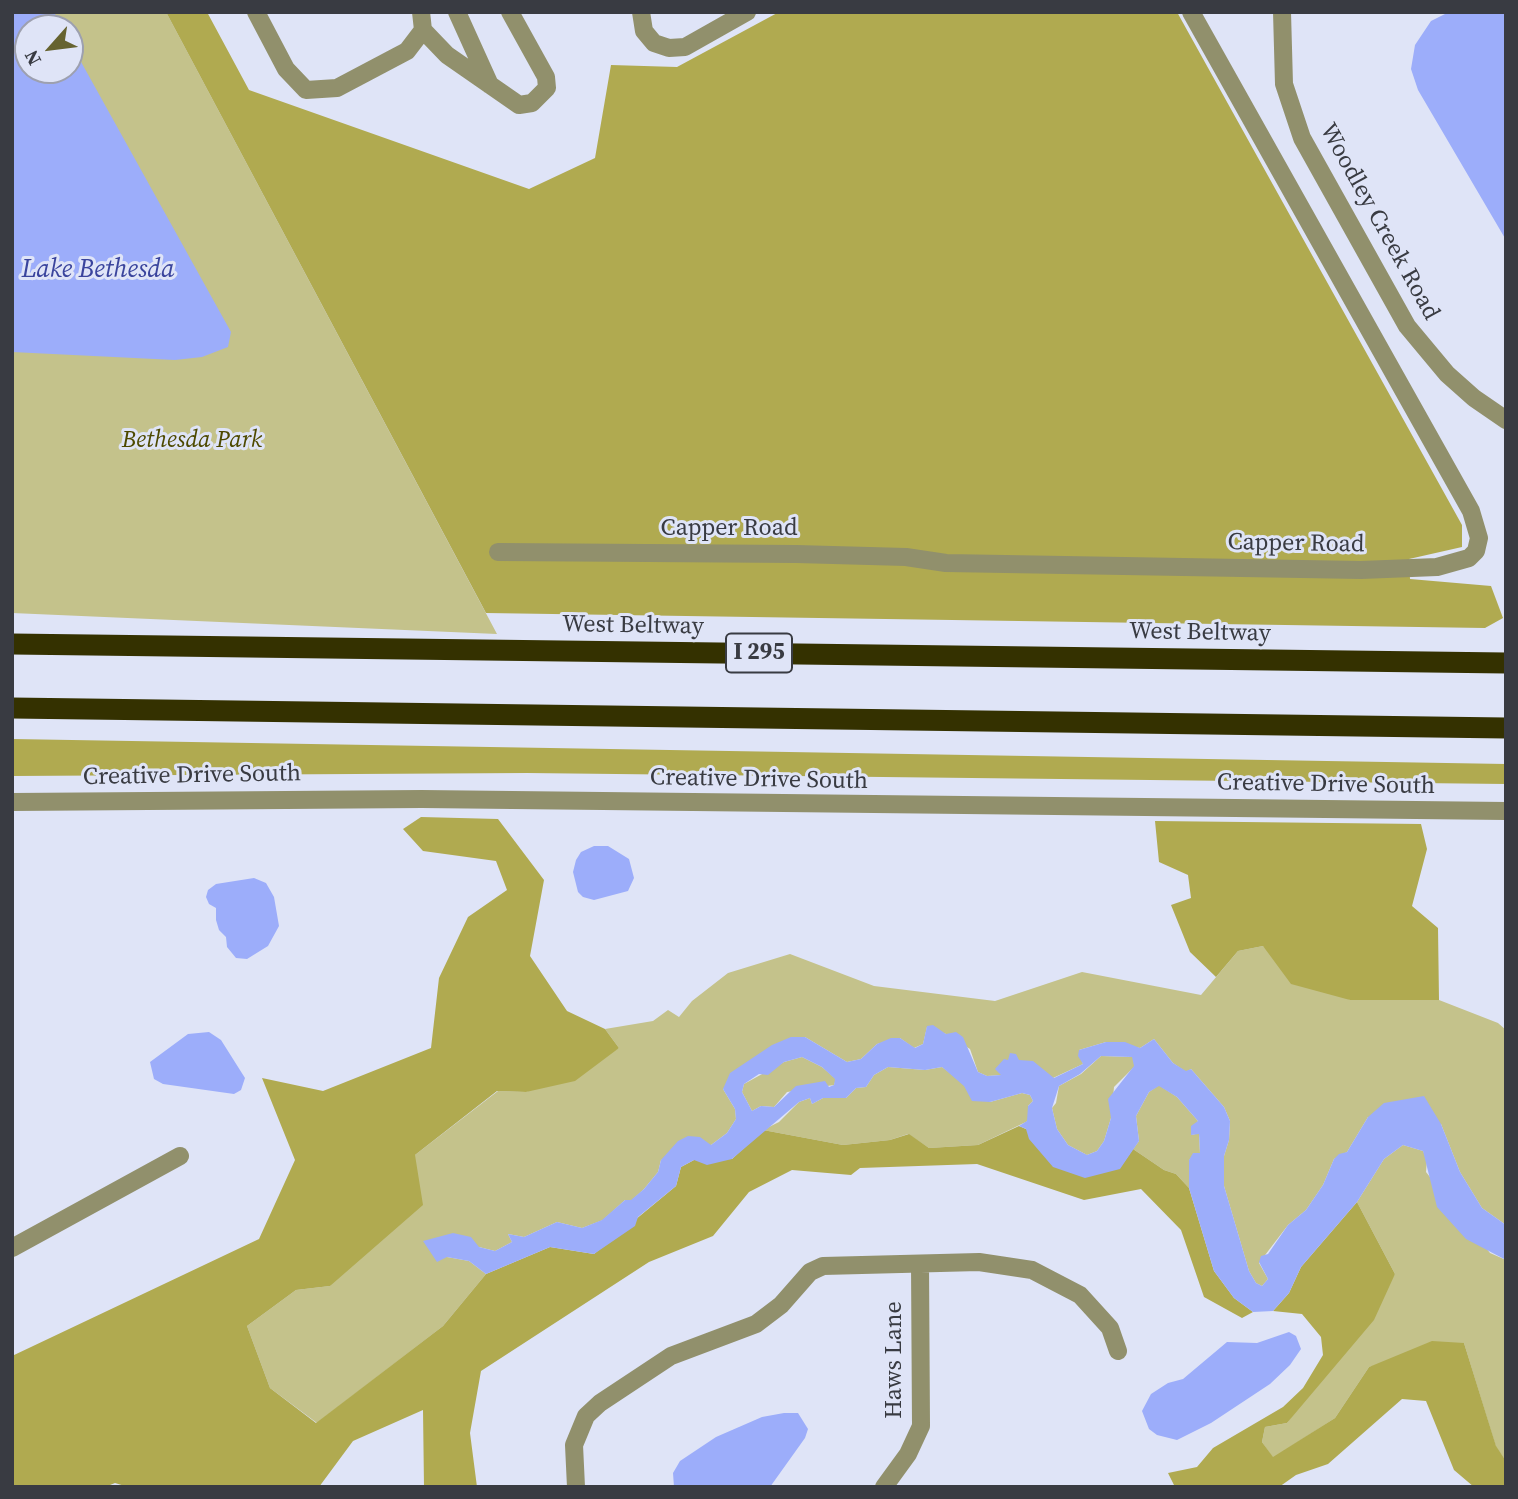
<!DOCTYPE html>
<html>
<head>
<meta charset="utf-8">
<style>
  body { margin:0 }
  #map { position:relative; width:1518px; height:1499px; overflow:hidden; background:#dfe4f7; font-family:"Source Serif 4",serif }
  canvas { display:block }
  .frame { position:absolute; inset:0; border:14px solid #393b42; pointer-events:none }
  .north { position:absolute; left:14px; top:14px; width:70px; height:70px; box-sizing:border-box; background:#dfe4f7; border:2px solid #9da0af; border-radius:50%; rotate:242deg; font-size:19px; font-weight:700; line-height:28px; text-align:center; color:#393b42 }
  .north::after { content:''; display:block; margin:auto; width:24px; height:32px; background:#666330; clip-path:polygon(50% 0,100% 100%,50% 72%,0 100%) }
</style>
</head>
<body>
<div id="map">
<canvas width="1518" height="1499"></canvas>
<div class="frame"></div>
<div class="north">N</div>
</div>
<script>
const c = document.querySelector('canvas').getContext('2d');
c.lineJoin = 'round';
function fillPath(path, color) { c.fillStyle = color; c.fill(path, 'evenodd'); }
const poly = rows => new Path2D(rows.map(r => 'M' + r).join(''));
function stroke(path, color, width, dash) { c.strokeStyle = color; c.lineWidth = width; c.lineCap = dash ? 'butt' : 'round'; c.setLineDash(dash || []); c.stroke(path); }
function label(font, color, halo, rows, align = 'center') {
  c.font = font + ' "Source Serif 4",serif'; c.lineWidth = 6; c.setLineDash([]); c.textBaseline = 'middle'; c.strokeStyle = halo; c.fillStyle = color; for (const [text, x, y, turn = 0] of rows) {
    c.save(); c.translate(x, y); c.rotate((+turn || 0) * Math.PI / 180); c.textAlign = isNaN(turn) ? turn : align; if (halo) c.strokeText(text, 0, 0); c.fillText(text, 0, 0); c.restore();
  }
}
const green = poly([
  [12,12,166,12,497,634,12,613],
  [28,28,70,28,70,70,28,70],
  [1263,946,1350,1000,1439,1000,1498,1023,1506,1030,1506,1225,1482,1208,1460,1172,1441,1124,1368,1117,1347,1152,1334,1159,1323,1185,1306,1210,1288,1225,1259,1263,1268,1279,1262,1286,1256,1283,1249,1271,1224,1186,1224,1156,1229,1140,1230,1121,1224,1107,1191,1069,1186,1072,1173,1063,1154,1039,1140,1048,1106,1042,1079,1050,1083,1064,1053,1078,1008,1060,996,1069,1002,1075,987,1076,978,1072,970,1049,946,1034,927,1027,923,1044,914,1048,900,1038,877,1044,861,1059,847,1062,805,1037,723,1089,735,1109,736,1119,727,1133,711,1145,661,1160,658,1172,644,1189,631,1201,625,1200,603,1220,582,1228,557,1222,524,1237,508,1234,512,1242,495,1251,479,1247,447,1257,469,1261,486,1274,443,1326,317,1423,270,1388,247,1326,296,1290,330,1286,415,1155,498,1091,526,1092,619,1048,605,1029,653,1021,668,1010,679,1017,692,1001,728,973,790,954,874,986,995,1001,1082,972,1201,995,1238,951],
  [1101,1056,1133,1057,1135,1066,1114,1087,1111,1118,1104,1141,1097,1151,1087,1155,1068,1145,1057,1129,1052,1108,1056,1103,1059,1086,1081,1074],
  [802,1057,822,1067,836,1079,834,1085,787,1092,774,1107,761,1106,752,1111,742,1092,744,1084,784,1062],
  [888,1067,925,1070,942,1067,990,1102,1022,1093,1030,1095,1033,1101,1028,1106,1028,1121,978,1145,929,1148,908,1134,890,1140,843,1145,763,1130,779,1122,799,1102,810,1098,812,1104,823,1098,846,1098,856,1088,866,1087,874,1075],
  [1159,1085,1177,1097,1198,1121,1192,1135,1199,1133,1200,1153,1189,1160,1189,1188,1176,1174,1164,1170,1133,1149,1139,1141,1136,1116,1149,1092],
  [1403,1145,1423,1151,1427,1159,1426,1172,1490,1253,1506,1260,1506,1461,1496,1447,1464,1343,1369,1367,1335,1418,1273,1458,1262,1442,1265,1427,1287,1423,1395,1274,1357,1202,1384,1159]
]);
const forest = poly([
  [166,12,207,12,249,90,529,189,595,158,611,65,677,67,779,12,1177,12,1462,525,1462,547,1409,559,1410,579,1491,586,1503,618,1485,628,486,613],
  [12,739,1506,764,1506,784,527,773,12,776],
  [421,817,498,819,544,880,530,956,567,1011,605,1029,619,1048,575,1081,526,1092,497,1091,415,1155,423,1205,330,1286,296,1290,247,1326,270,1388,316,1423,443,1326,486,1274,550,1247,594,1254,676,1186,681,1167,694,1160,732,1159,763,1130,843,1145,890,1140,909,1134,929,1148,978,1145,1019,1126,1119,1169,1133,1149,1164,1170,1176,1174,1189,1188,1214,1271,1234,1298,1253,1312,1242,1318,1204,1297,1181,1230,1141,1189,1084,1200,977,1164,860,1168,851,1175,792,1170,749,1192,713,1236,649,1262,481,1371,470,1433,477,1487,424,1487,423,1410,353,1441,319,1487,128,1487,115,1483,105,1487,12,1487,12,1356,259,1239,295,1160,262,1078,323,1091,431,1048,439,978,468,917,507,890,496,861,423,851,403,829],
  [1155,821,1421,824,1427,849,1412,906,1438,928,1439,1000,1350,1000,1291,984,1263,946,1238,951,1216,977,1190,952,1171,905,1191,898,1188,875,1159,862],
  [1357,1202,1395,1274,1374,1320,1287,1423,1265,1427,1262,1442,1273,1457,1335,1418,1369,1367,1432,1341,1464,1343,1496,1446,1506,1461,1506,1487,1474,1487,1454,1470,1426,1401,1402,1399,1328,1464,1296,1475,1279,1487,1175,1487,1168,1473,1197,1467,1213,1448,1283,1407,1303,1388,1323,1355,1321,1337,1302,1314,1273,1311,1289,1293,1301,1267]
]);
const water = poly([
  [12,12,54,12,62,28,28,28,28,70,70,70,70,42,231,332,228,347,202,357,175,360,12,352],
  [1449,12,1506,12,1506,240,1418,90,1411,69,1415,45,1431,21],
  [594,846,608,846,629,859,634,878,628,891,594,900,583,897,578,892,573,872,576,860,581,852],
  [254,878,266,883,274,897,279,926,268,946,247,959,236,958,227,947,226,937,219,930,216,920,216,908,209,904,206,897,208,890,216,884],
  [933,1025,946,1034,956,1032,963,1037,978,1072,987,1076,1001,1075,995,1069,1004,1059,1008,1060,1010,1053,1016,1054,1019,1060,1033,1061,1054,1078,1083,1064,1078,1056,1079,1050,1106,1042,1125,1042,1140,1048,1154,1039,1173,1063,1186,1071,1191,1069,1224,1107,1230,1121,1229,1140,1224,1156,1224,1186,1249,1271,1256,1283,1262,1286,1268,1279,1259,1262,1261,1256,1268,1254,1288,1225,1306,1210,1323,1185,1334,1159,1339,1154,1347,1152,1368,1117,1384,1103,1424,1096,1441,1124,1460,1172,1482,1208,1506,1225,1506,1260,1466,1239,1437,1207,1423,1151,1403,1145,1384,1159,1357,1202,1301,1267,1289,1293,1273,1311,1253,1312,1234,1298,1214,1271,1189,1188,1189,1160,1193,1153,1200,1153,1199,1134,1191,1135,1191,1126,1198,1121,1177,1097,1159,1086,1149,1092,1136,1116,1139,1141,1120,1169,1085,1178,1053,1167,1029,1139,1026,1129,1019,1126,1027,1121,1028,1106,1033,1101,1030,1095,1022,1093,990,1102,972,1101,964,1086,942,1067,925,1070,888,1067,874,1075,866,1087,856,1088,846,1098,823,1098,812,1104,810,1098,799,1102,732,1159,707,1165,694,1160,681,1167,676,1186,638,1217,635,1226,594,1254,550,1247,486,1274,469,1261,447,1257,437,1262,423,1241,453,1233,471,1237,479,1247,495,1251,512,1242,508,1234,524,1237,557,1222,582,1228,602,1220,625,1200,631,1200,644,1189,658,1172,661,1160,678,1141,688,1136,700,1137,711,1145,727,1133,736,1119,735,1109,723,1089,730,1073,772,1045,791,1037,805,1037,847,1062,861,1059,877,1044,891,1038,900,1038,915,1048,923,1044,927,1026],
  [1101,1056,1132,1057,1134,1066,1108,1099,1111,1118,1104,1141,1097,1151,1087,1155,1068,1145,1057,1129,1052,1108,1059,1086,1080,1074],
  [802,1057,822,1067,835,1079,834,1085,829,1087,825,1081,796,1086,774,1107,761,1106,752,1111,742,1092,744,1084,759,1074,768,1075,784,1062],
  [209,1032,221,1040,245,1078,241,1090,234,1094,163,1084,154,1079,150,1062,188,1034],
  [1289,1332,1296,1336,1301,1349,1290,1365,1270,1384,1211,1423,1177,1440,1157,1435,1149,1429,1142,1411,1151,1394,1168,1383,1183,1379,1227,1342,1257,1343],
  [784,1413,798,1413,808,1429,805,1438,770,1487,674,1487,673,1473,680,1461,716,1437,762,1417]
]);
const minor = poly([
  [256,12,286,69,306,90,337,88,407,51,423,30,421,12],
  [457,12,490,85],
  [641,12,644,31,654,43,669,48,685,47,747,12],
  [1282,12,1284,84,1302,138,1407,326,1447,374,1474,398,1506,420],
  [423,30,447,55,519,105,532,103,547,88,546,77,510,12],
  [498,552,796,554,906,557,946,563,1361,570,1437,567,1469,558,1476,551,1479,538,1471,511,1191,12],
  [12,802,422,799,1506,811],
  [12,1248,180,1156],
  [576,1487,574,1445,586,1416,600,1403,671,1356,756,1324,781,1305,810,1272,823,1266,979,1262,1032,1270,1080,1295,1110,1328,1118,1351],
  [884,1487,908,1454,921,1426,920,1264]
]);
const highway = poly([
  [12,644,1506,663],
  [12,708,1506,728]
]);
const shields = [
  [759,653,66]
];
const shieldNames = [
  ["I 295",759,653]
];
const streetNames = [
  ["Woodley Creek Road",1379,222,61],
  ["Capper Road",729,529],
  ["Capper Road",1296,544,1],
  ["West Beltway",633,626,1],
  ["West Beltway",1200,633,1],
  ["Creative Drive South",192,776,-1],
  ["Creative Drive South",759,780,1],
  ["Creative Drive South",1326,785,1],
  ["Haws Lane",895,1360,-90]
];
const parkNames = [
  ["Bethesda Park",192,441]
];
const waterNames = [
  ["Lake Bethesda",98,270]
];
fillPath(green, '#c4c28b');
fillPath(forest, '#b0aa50');
fillPath(water, '#9cadfa');
stroke(minor, '#91906c', 18);
stroke(highway, '#343100', 21);
for (const [x, y, w] of shields) { const box = new Path2D(); box.roundRect(x - w / 2, y - 19.5, w, 39, 5); c.fillStyle = '#dfe4f7'; c.fill(box); stroke(box, '#393b42', 2); }
label('bold 23px', '#393b42', null, shieldNames);
label('24px', '#393b42', '#dfe4f7', streetNames);
label('italic 24px', '#4d4900', '#dfe4f7', parkNames);
label('italic 26px', '#3a449d', '#dfe4f7', waterNames);
</script>
</body>
</html>
